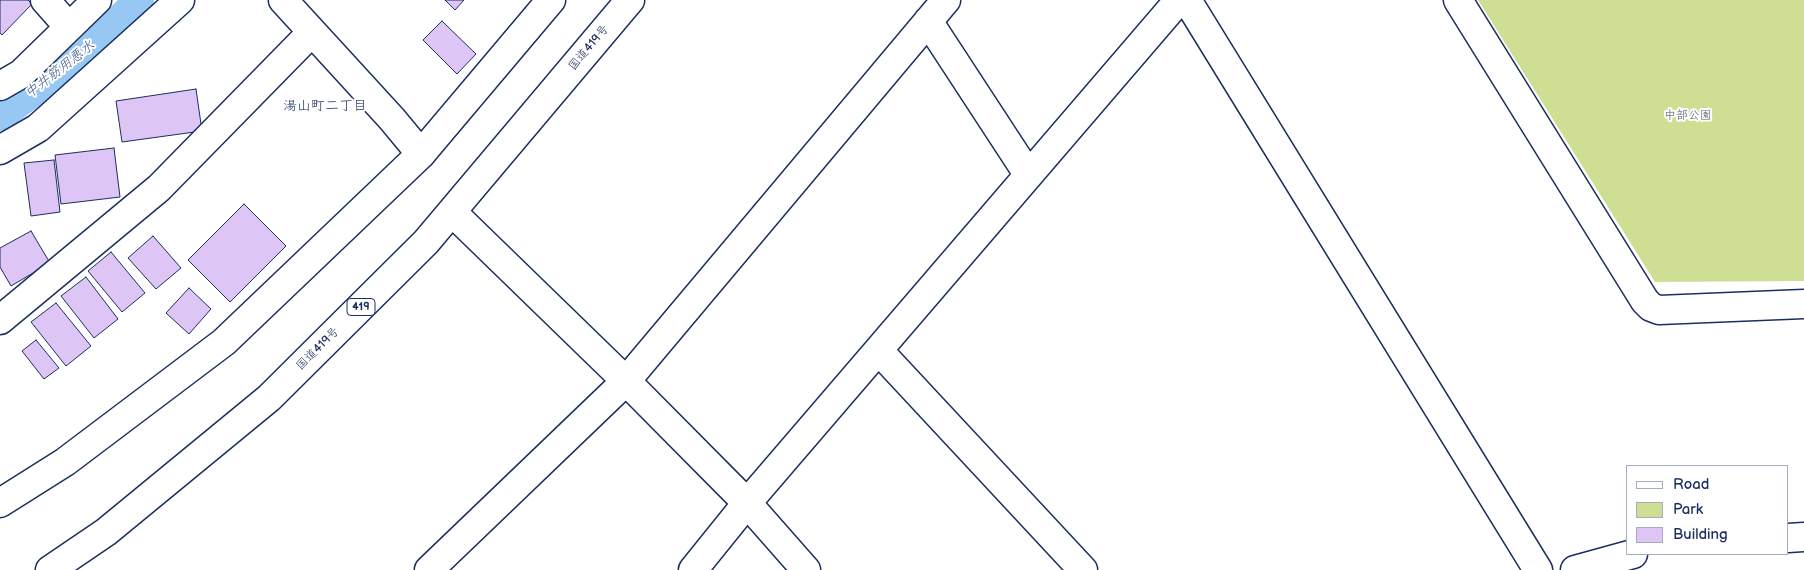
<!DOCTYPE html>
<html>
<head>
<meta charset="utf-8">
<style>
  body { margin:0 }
  #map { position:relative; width:1804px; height:570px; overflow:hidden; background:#fff; font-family:"Balsamiq Sans",sans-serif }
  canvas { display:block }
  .legend { position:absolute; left:1626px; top:465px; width:162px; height:90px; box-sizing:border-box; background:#fff; border:1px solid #a4acbf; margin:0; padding:6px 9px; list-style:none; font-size:15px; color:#1b2f5e }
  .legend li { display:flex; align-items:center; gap:10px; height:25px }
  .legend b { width:25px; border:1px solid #a4acbf }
</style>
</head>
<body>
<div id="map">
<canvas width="1804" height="570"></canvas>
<ul class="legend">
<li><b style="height:6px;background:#fff"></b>Road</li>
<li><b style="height:14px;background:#cedf93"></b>Park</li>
<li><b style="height:14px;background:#ddc5f5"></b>Building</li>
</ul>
</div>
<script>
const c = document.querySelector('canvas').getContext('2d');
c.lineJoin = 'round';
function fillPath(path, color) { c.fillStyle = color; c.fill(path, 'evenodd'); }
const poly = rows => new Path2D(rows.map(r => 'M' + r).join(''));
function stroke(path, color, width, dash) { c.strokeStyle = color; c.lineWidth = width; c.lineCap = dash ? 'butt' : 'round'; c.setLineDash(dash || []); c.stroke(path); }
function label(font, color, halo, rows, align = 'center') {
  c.font = font + ' "Balsamiq Sans","Klee One",sans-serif'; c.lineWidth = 4; c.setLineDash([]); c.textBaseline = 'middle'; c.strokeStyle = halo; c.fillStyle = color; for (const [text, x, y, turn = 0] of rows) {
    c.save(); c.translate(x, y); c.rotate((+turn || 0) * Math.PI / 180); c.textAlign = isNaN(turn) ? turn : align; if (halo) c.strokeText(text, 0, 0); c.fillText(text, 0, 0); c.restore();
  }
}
const green = poly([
  [1478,0,1804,0,1804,281,1655,282]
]);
const canal = poly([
  [0,116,83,56,139,0]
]);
const building = poly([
  [0,0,28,0,32,4,2,35,0,33,0,0],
  [445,0,464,0,455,10,445,0],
  [442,21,476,54,457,74,423,40,442,21],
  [196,89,202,131,122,142,116,101,196,89],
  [114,148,120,197,61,204,55,155,114,148],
  [54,160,60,212,31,216,24,163,54,160],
  [244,204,286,246,230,302,188,260,244,204],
  [31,231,50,263,11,286,0,267,0,248,31,231],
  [153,236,181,268,156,289,128,258,153,236],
  [111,252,145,293,122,312,88,271,111,252],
  [86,277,118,319,94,338,61,296,86,277],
  [189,288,211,309,189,334,166,313,189,288],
  [56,303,91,346,66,366,31,322,56,303],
  [36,340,59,368,44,379,22,351,36,340]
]);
const minor = poly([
  [45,0,68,26],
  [283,0,392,119,421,154],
  [1187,0,1538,570],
  [1458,0,1645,301,1651,307,1659,310,1804,304],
  [928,21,1028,174],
  [0,86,21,74,97,0],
  [0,150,38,128,180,0],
  [452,212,626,381,747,503,806,570],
  [0,320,159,188,312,32],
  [879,351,1083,570],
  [1788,538,1804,537],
  [429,570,626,381,946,0],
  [693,570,747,503,1179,0],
  [1575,570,1633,554]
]);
const highway = poly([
  [0,503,65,462,224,342,421,154,551,0],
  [50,570,106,532,269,398,426,242,630,0]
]);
const shields = [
  [361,307,28]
];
const shieldNames = [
  ["419",361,307]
];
const streetNames = [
  ["国道419号",589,48,-50],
  ["国道419号",318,349,-45]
];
const parkNames = [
  ["中部公園",1688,116]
];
const waterNames = [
  ["中井筋用悪水",60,70,-38]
];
const neighbourhoodNames = [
  ["湯山町二丁目",325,106]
];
fillPath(green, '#cedf93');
stroke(canal, '#97c8f3', 30);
fillPath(building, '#ddc5f5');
stroke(building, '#1b2f5e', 1);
stroke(minor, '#1b2f5e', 31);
stroke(highway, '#1b2f5e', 31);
stroke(minor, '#fff', 28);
stroke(highway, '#fff', 28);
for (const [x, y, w] of shields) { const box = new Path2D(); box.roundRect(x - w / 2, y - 8.5, w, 17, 4); c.fillStyle = '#fff'; c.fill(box); stroke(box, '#1b2f5e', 1); }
label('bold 11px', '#1b2f5e', null, shieldNames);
label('12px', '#1b2f5e', '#fff', streetNames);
label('12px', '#485b6b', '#fff', parkNames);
label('italic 14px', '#405d8b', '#fff', waterNames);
label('14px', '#1b2f5e', '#fff', neighbourhoodNames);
</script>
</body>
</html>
